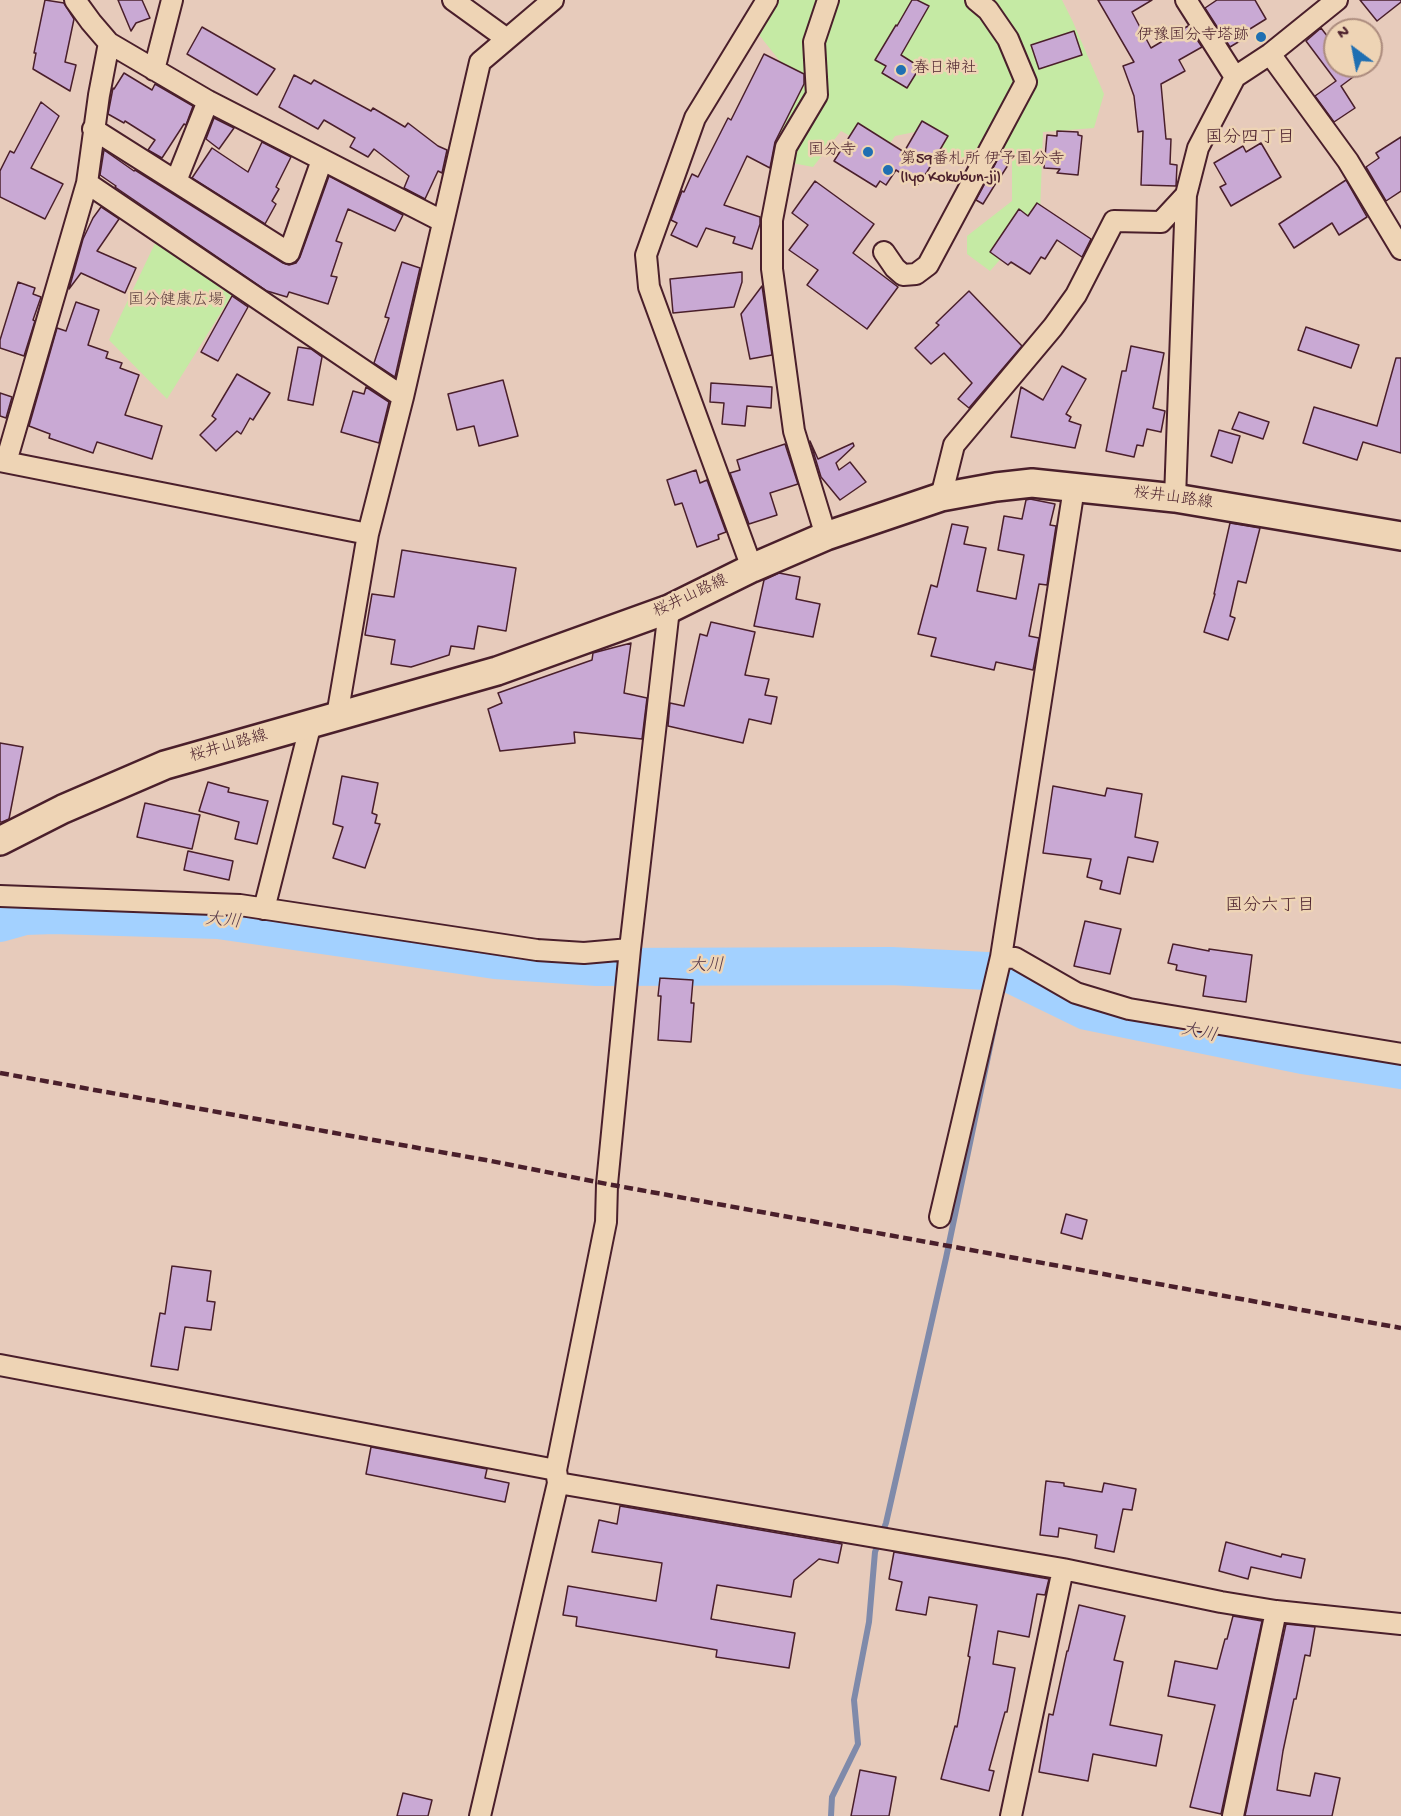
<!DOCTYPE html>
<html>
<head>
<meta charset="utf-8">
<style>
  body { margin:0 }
  #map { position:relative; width:1401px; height:1816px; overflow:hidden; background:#e7cbbb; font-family:"Gochi Hand",sans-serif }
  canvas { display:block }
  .north { position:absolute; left:1323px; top:18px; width:60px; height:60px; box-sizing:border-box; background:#eed4b5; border:2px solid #ac8c7e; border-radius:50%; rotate:328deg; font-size:16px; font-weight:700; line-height:24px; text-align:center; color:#4a1f2b }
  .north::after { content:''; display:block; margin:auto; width:21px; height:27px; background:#1f6fb2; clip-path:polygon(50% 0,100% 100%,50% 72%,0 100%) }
</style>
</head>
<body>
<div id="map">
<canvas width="1401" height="1816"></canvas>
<div class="north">N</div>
</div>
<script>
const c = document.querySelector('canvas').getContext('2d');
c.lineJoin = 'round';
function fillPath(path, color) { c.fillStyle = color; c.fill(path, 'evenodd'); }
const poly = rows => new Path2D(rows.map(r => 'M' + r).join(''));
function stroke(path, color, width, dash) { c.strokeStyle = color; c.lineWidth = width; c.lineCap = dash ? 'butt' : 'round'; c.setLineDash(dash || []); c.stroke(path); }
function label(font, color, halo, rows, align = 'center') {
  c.font = font + ' "Gochi Hand","Klee One",sans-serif'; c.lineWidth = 5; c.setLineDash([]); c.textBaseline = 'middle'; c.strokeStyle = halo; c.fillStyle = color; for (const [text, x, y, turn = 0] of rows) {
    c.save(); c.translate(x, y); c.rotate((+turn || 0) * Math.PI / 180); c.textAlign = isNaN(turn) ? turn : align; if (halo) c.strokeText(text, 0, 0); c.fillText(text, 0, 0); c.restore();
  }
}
const green = poly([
  [776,0,1062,0,1073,22,1104,94,1094,128,1043,132,1040,214,990,271,967,254,967,236,1012,201,1012,159,1001,146,985,156,952,165,945,154,935,128,895,136,883,154,841,131,813,167,766,158,798,84,756,31],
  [158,237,235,290,167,399,109,340]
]);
const stream = poly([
  [831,1816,832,1797,858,1744,854,1700,869,1622,875,1552,886,1523,946,1258,995,1023]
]);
const river = poly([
  [0,923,25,916,54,915,218,920,495,960,597,967,891,966,1006,972,1086,1011,1302,1055,1401,1070]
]);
const building = poly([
  [45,0,64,3,74,19,65,62,76,65,70,91,33,69,36,53,34,53,45,0],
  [118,0,142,0,150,18,136,23,131,31,118,0],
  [912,0,917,0,929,6,901,55,920,67,907,88,882,73,886,66,875,60,896,25,897,26,912,0],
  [1098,0,1152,0,1132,12,1151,48,1188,26,1202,47,1179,60,1185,71,1161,84,1166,139,1171,139,1170,164,1177,165,1176,186,1141,185,1143,131,1138,132,1134,96,1123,66,1134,62,1098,0],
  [1217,0,1255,0,1266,19,1237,37,1240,41,1230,47,1205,8,1217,0],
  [1360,0,1401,0,1401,2,1377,21,1360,0],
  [202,27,275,69,257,95,187,54,202,27],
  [1321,28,1335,46,1335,66,1368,66,1341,86,1355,108,1334,122,1315,96,1336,81,1306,41,1321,28],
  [1074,31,1082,55,1039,69,1031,45,1074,31],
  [764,54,804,74,804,84,775,142,770,168,747,156,724,205,760,217,760,224,752,249,733,243,735,237,706,228,697,247,671,235,677,223,671,220,682,191,684,192,692,174,698,177,728,118,731,120,764,54],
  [124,73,152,90,155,84,193,106,186,125,184,124,162,158,148,150,155,140,125,121,124,123,108,114,113,88,114,89,124,73],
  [294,75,311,84,314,80,371,111,373,108,405,127,408,123,438,146,447,150,442,173,438,171,425,199,404,188,409,176,374,149,368,157,350,147,355,138,324,120,318,129,279,107,294,75],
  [41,102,59,116,31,168,63,184,45,219,0,197,0,171,10,151,14,153,41,102],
  [214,118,234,128,219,149,206,139,214,118],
  [922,121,948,136,927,172,918,184,896,170,886,185,880,181,876,187,834,161,858,123,904,152,922,121],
  [1057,131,1078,132,1078,135,1082,136,1078,175,1057,173,1060,169,1044,168,1047,135,1057,136,1057,131],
  [1401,137,1401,191,1386,201,1366,167,1379,158,1376,153,1401,137],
  [262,142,291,157,276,187,279,189,272,201,276,204,265,224,192,178,212,148,248,172,262,142],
  [1261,143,1281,177,1231,206,1220,187,1226,184,1214,163,1243,146,1246,152,1261,143],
  [104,150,134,171,135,170,283,263,289,265,296,263,300,257,329,176,403,215,395,231,348,209,336,241,342,243,331,276,337,277,328,304,289,292,287,297,267,291,115,187,116,186,100,175,104,150],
  [1000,155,1010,162,1001,176,996,176,999,178,983,204,976,200,1000,155],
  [1346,180,1367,217,1339,235,1332,223,1294,248,1279,224,1346,180],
  [815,181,874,224,853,253,898,287,867,329,807,285,818,270,789,250,808,225,792,213,815,181],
  [1037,203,1091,239,1082,257,1057,240,1045,259,1041,257,1030,274,1011,262,1008,265,990,252,1019,209,1028,216,1037,203],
  [101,207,119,219,97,251,136,268,125,293,81,273,69,289,83,239,93,218,101,207],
  [402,262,420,268,395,377,374,363,389,318,385,317,402,262],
  [742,272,742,282,734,307,673,313,670,279,742,272],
  [18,282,35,288,33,294,41,297,33,320,35,321,24,356,0,348,0,340,18,282],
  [762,286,772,355,750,359,741,314,762,286],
  [969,291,1022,346,969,408,958,399,972,383,944,353,931,364,915,348,939,325,936,323,969,291],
  [232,296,248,307,218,361,201,352,232,296],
  [76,302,99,310,88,345,108,352,106,358,122,363,120,368,139,375,125,415,162,426,152,459,97,442,93,453,49,438,50,434,29,426,57,328,66,331,76,302],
  [1306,327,1359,345,1351,368,1298,350,1306,327],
  [1131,346,1164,353,1153,408,1165,411,1161,432,1147,429,1143,446,1137,445,1134,457,1106,451,1122,371,1126,371,1131,346],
  [298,347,311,349,322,357,313,405,288,400,298,347],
  [1396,358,1401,358,1401,453,1363,442,1357,460,1303,443,1314,407,1377,426,1396,358],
  [1062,366,1086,379,1066,414,1071,417,1069,421,1081,425,1075,448,1011,437,1021,387,1043,400,1062,366],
  [237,374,270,393,253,420,250,418,241,434,237,431,216,451,200,435,216,419,212,416,237,374],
  [503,380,518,436,479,446,474,426,457,430,448,394,503,380],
  [711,383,772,387,771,408,747,406,745,426,722,424,724,403,710,402,711,383],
  [366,387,389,402,379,443,341,432,353,391,364,394,366,387],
  [0,393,12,397,6,418,0,416,0,393],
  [1239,412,1269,422,1263,439,1232,429,1239,412],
  [1219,430,1240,436,1232,463,1211,456,1219,430],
  [810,441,818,459,853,443,854,446,836,463,839,470,850,462,866,482,840,500,821,477,810,441],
  [785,444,798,484,770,493,777,515,749,524,730,473,740,470,737,460,785,444],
  [696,470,700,483,707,480,726,532,718,535,719,539,697,547,682,503,675,505,667,480,696,470],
  [1030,499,1055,504,1050,525,1056,526,1047,585,1039,584,1029,636,1039,638,1033,670,996,662,994,670,931,656,936,638,918,634,931,585,937,587,952,524,968,527,964,544,986,548,977,591,1016,599,1024,555,998,550,1004,516,1022,519,1026,500,1030,499],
  [1230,523,1260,528,1246,583,1238,581,1230,616,1235,618,1228,640,1204,632,1215,594,1214,594,1230,523],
  [402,550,516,568,506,631,478,626,474,649,451,646,449,655,411,667,391,664,395,640,365,635,372,594,394,597,402,550],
  [779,573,800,577,796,599,820,604,813,637,754,626,764,580,779,573],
  [711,622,755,632,745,675,769,679,765,695,777,697,771,724,749,719,743,743,668,726,670,703,684,706,700,634,707,636,711,622],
  [631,643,624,693,647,698,642,739,574,732,575,743,500,751,488,709,502,703,498,693,592,660,593,653,631,643],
  [0,743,23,747,9,819,2,822,0,822,0,743],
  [342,776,378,783,372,813,377,815,375,823,380,824,365,868,333,858,343,827,333,824,342,776],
  [208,782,229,788,228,792,268,801,257,844,235,839,239,822,199,811,208,782],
  [1053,786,1105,796,1107,788,1142,794,1135,837,1158,842,1153,862,1128,857,1120,894,1100,889,1102,881,1087,877,1091,859,1043,853,1053,786],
  [145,803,200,815,192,849,137,837,145,803],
  [188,851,233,861,229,880,184,870,188,851],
  [1085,921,1121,929,1110,974,1074,966,1085,921],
  [1173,944,1209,951,1209,949,1252,955,1246,1002,1203,996,1206,976,1176,970,1177,965,1168,963,1173,944],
  [660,978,693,980,691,1003,694,1003,691,1042,658,1040,661,996,658,996,660,978],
  [1066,1214,1087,1220,1082,1239,1061,1233,1066,1214],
  [172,1266,211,1271,207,1301,215,1302,211,1330,185,1327,178,1370,151,1366,160,1313,165,1314,172,1266],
  [371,1447,487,1469,485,1478,509,1483,505,1502,366,1474,371,1447],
  [1046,1481,1064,1483,1064,1486,1102,1492,1104,1483,1136,1489,1132,1510,1123,1509,1114,1552,1095,1548,1097,1535,1059,1528,1058,1537,1040,1535,1046,1481],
  [620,1506,842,1544,838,1563,819,1559,794,1580,791,1597,717,1585,711,1619,795,1633,789,1668,716,1657,717,1650,576,1626,577,1617,563,1615,568,1586,656,1601,662,1563,592,1552,599,1520,617,1524,620,1506],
  [1226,1542,1281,1557,1282,1554,1305,1559,1301,1578,1251,1567,1248,1579,1219,1571,1226,1542],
  [894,1552,1049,1579,1045,1595,1037,1594,1029,1637,998,1631,993,1664,1015,1668,1007,1712,1005,1712,989,1770,994,1771,989,1791,941,1779,955,1726,957,1727,970,1657,968,1656,977,1605,929,1597,926,1615,896,1610,902,1582,889,1579,894,1552],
  [1079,1605,1125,1616,1114,1660,1123,1662,1110,1725,1162,1735,1156,1766,1093,1754,1088,1781,1039,1772,1049,1714,1053,1715,1067,1651,1068,1651,1079,1605],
  [1233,1616,1262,1621,1221,1814,1190,1807,1215,1705,1168,1696,1175,1661,1217,1669,1225,1639,1227,1639,1233,1616],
  [1286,1624,1315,1627,1310,1656,1305,1655,1296,1699,1294,1699,1283,1751,1277,1790,1310,1796,1315,1773,1340,1778,1332,1816,1245,1816,1286,1624],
  [860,1770,896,1777,889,1816,851,1816,860,1770],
  [403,1793,432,1800,428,1816,397,1816,403,1793]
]);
const street = poly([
  [75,0,91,22,109,43,208,101,442,221],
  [453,0,507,39],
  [1186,0,1235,77],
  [1270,54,1348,161,1401,249],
  [154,70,172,0],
  [93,129,289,253,322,160],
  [176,181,208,101],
  [87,183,403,397],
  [884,252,895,268,903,275,916,274,928,265,1026,82,1008,39,988,10,976,0],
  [0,461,368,534],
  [6,462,87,183,99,95,109,43],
  [941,497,954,445,1053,327,1076,295,1114,221,1161,222,1186,195],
  [1175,498,1186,195,1198,148,1235,77,1270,54,1337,0],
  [826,536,794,431,772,269,772,220,786,147,817,95,814,42,828,0],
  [752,568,649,287,646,255,695,118,767,0],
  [337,716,368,534,403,397,480,62,553,0],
  [0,896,240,905,537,950,584,953,630,949],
  [264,909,311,723],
  [1001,957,1015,958,1076,993,1129,1009,1401,1054],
  [940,1217,1001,957,1074,488],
  [0,1365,556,1470],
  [558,1483,1063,1569,1221,1602,1276,1611,1401,1624],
  [480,1816,558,1483,556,1470,606,1222,607,1184,630,949,669,609],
  [1011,1816,1063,1569],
  [1233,1816,1276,1611]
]);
const secondary = poly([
  [0,841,63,809,165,765,497,671,669,609,752,568,826,536,941,497,996,487,1032,483,1175,498,1401,536]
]);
const rail = poly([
  [0,1073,491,1161,607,1184,1401,1328]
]);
const markers = [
  [1261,37,6,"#1f6fb2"],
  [901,70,6,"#1f6fb2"],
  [868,152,6,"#1f6fb2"],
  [888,170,6,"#1f6fb2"]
];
const poiNames = [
  ["伊豫国分寺塔跡",1249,37],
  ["春日神社",913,70,"left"],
  ["国分寺",856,152],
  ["第59番札所 伊予国分寺",900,161,"left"],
  ["(Iyo Kokubun-ji)",900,179,"left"]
];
const parkNames = [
  ["国分健康広場",176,302]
];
const streetNames = [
  ["桜井山路線",1173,499,8],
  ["桜井山路線",691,597,-25],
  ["桜井山路線",229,747,-16]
];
const neighbourhoodNames = [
  ["国分四丁目",1250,139],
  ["国分六丁目",1270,907]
];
const waterNames = [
  ["大川",223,922,6],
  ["大川",706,967],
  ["大川",1199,1034,12]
];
fillPath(green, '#c5eaa4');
stroke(stream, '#7f8aaa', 6);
stroke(river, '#a3d1ff', 38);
fillPath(building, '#c9a9d4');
stroke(building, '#4a1f2b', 1.5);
stroke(street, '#4a1f2b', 24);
stroke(secondary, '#4a1f2b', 32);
stroke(street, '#eed4b5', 20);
stroke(secondary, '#eed4b5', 27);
stroke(rail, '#4a1f2b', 4.5, [9, 4.5]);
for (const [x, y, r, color] of markers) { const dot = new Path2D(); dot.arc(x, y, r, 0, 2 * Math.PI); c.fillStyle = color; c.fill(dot); stroke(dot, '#eed4b5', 2); }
label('16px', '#4a1f2b', '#eed4b5', poiNames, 'right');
label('16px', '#5c3d3d', '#eed4b5', parkNames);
label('16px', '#4a1f2b', '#eed4b5', streetNames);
label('18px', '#4a1f2b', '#eed4b5', neighbourhoodNames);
label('italic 18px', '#573a4b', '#eed4b5', waterNames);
</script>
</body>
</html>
